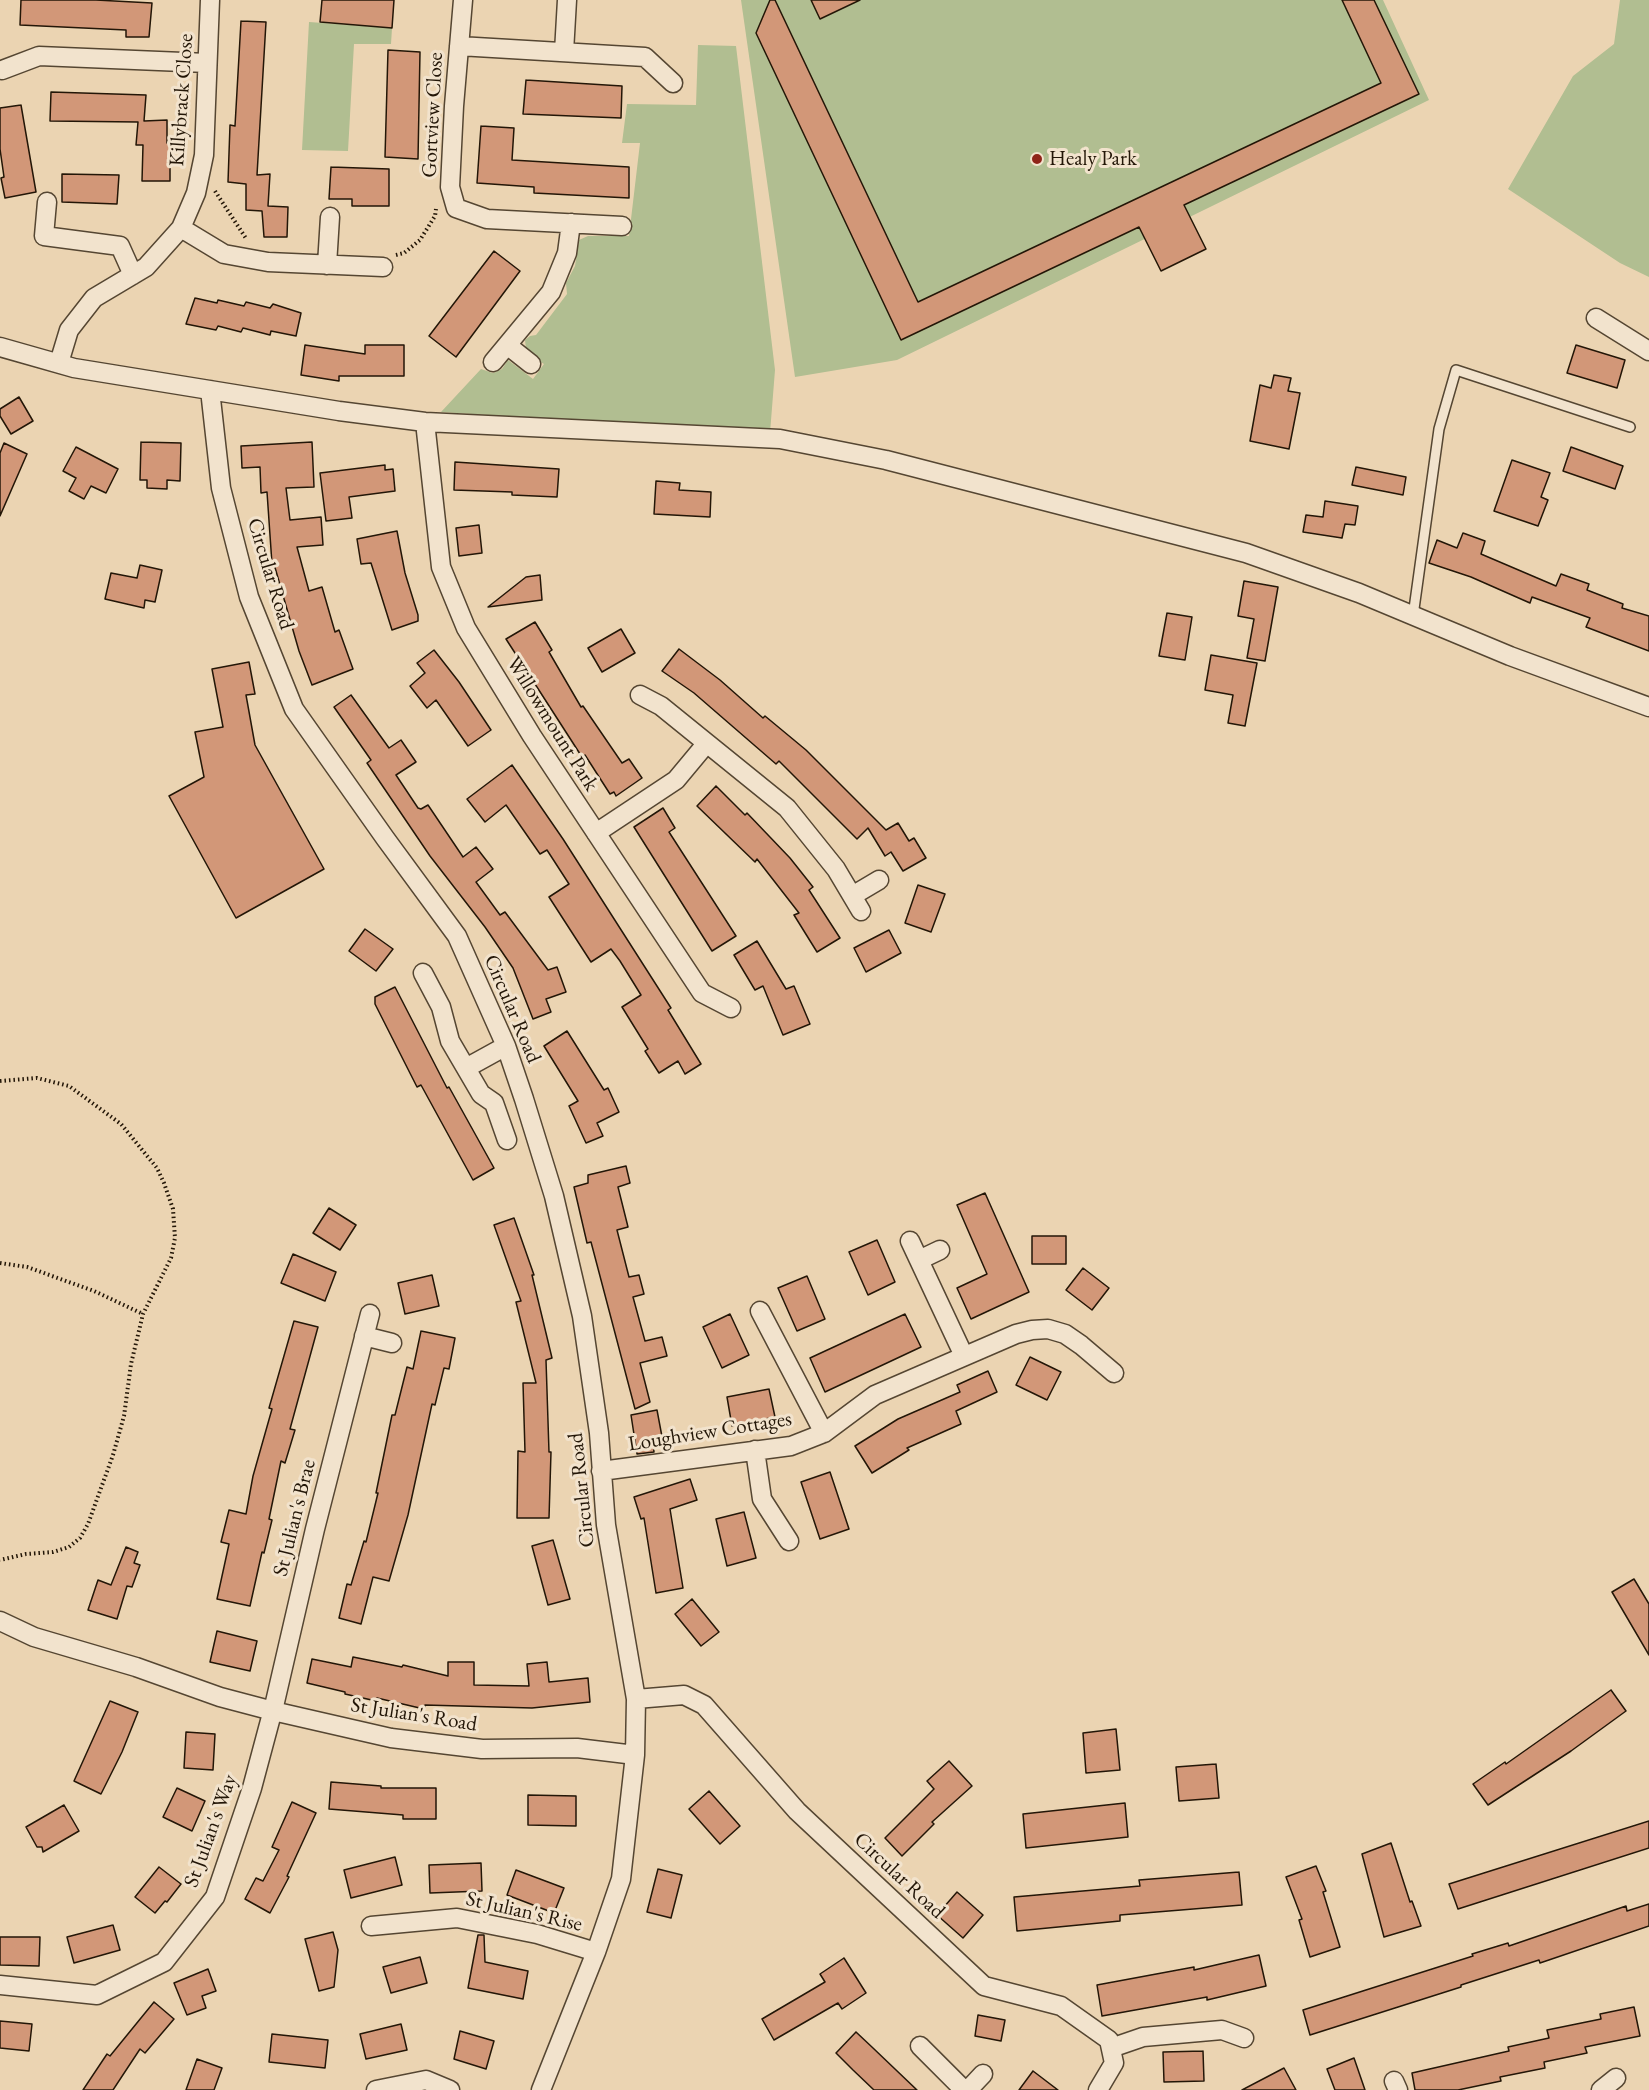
<!DOCTYPE html>
<html>
<head>
<meta charset="utf-8">
<style>
  body { margin:0 }
  canvas { display:block; background:#ebd4b2 }
</style>
</head>
<body>
<canvas width="1649" height="2090"></canvas>
<script>
const c = document.querySelector('canvas').getContext('2d');
c.lineJoin = 'round';
function fillPath(path, color) { c.fillStyle = color; c.fill(path, 'evenodd'); }
const poly = rows => new Path2D(rows.map(r => 'M' + r).join(''));
function stroke(path, color, width, dash) { c.strokeStyle = color; c.lineWidth = width; c.lineCap = dash ? 'butt' : 'round'; c.setLineDash(dash || []); c.stroke(path); }
function label(font, color, halo, rows, align = 'center') {
  c.font = font + ' "EB Garamond",serif'; c.lineWidth = 6; c.setLineDash([]); c.textBaseline = 'middle'; c.strokeStyle = halo; c.fillStyle = color; for (const [text, x, y, turn = 0] of rows) {
    c.save(); c.translate(x, y); c.rotate((+turn || 0) * Math.PI / 180); c.textAlign = isNaN(turn) ? turn : align; if (halo) c.strokeText(text, 0, 0); c.fillText(text, 0, 0); c.restore();
  }
}
const green = poly([
  [741,0,1383,0,1429,100,897,360,795,377],
  [1620,0,1649,0,1649,277,1620,263,1508,189,1573,76,1614,44],
  [309,22,392,28,391,44,354,44,348,151,302,150],
  [698,45,736,46,775,370,770,433,441,412,481,369,493,373,502,369,508,360,533,379,544,364,531,356,526,349,525,340,530,336,536,335,567,294,566,283,575,266,579,240,588,236,629,236,640,143,622,143,627,104,696,105]
]);
const building = poly([
  [21,0,96,0,152,3,149,37,126,37,126,30,20,25,21,0],
  [322,0,394,0,392,28,320,22,322,0],
  [770,0,775,0,918,302,1381,83,1342,0,1374,0,1419,94,1184,205,1206,249,1161,271,1139,227,901,340,756,33,770,0],
  [811,0,860,0,820,19,811,0],
  [241,21,266,22,257,175,270,174,268,206,288,207,287,237,264,237,262,211,246,210,246,184,228,182,230,125,235,126,241,21],
  [388,50,420,52,418,159,385,157,388,50],
  [526,80,622,86,621,118,523,114,526,80],
  [51,92,146,95,144,121,167,120,167,143,170,143,170,181,142,181,143,145,136,145,138,122,50,121,51,92],
  [21,105,36,192,5,198,1,178,4,177,0,149,0,108,21,105],
  [481,126,514,128,512,160,629,167,629,198,534,193,534,187,477,183,481,126],
  [331,167,389,169,389,206,352,206,352,199,329,199,331,167],
  [62,174,119,175,117,204,62,202,62,174],
  [494,251,520,271,456,357,429,336,494,251],
  [195,298,217,303,218,300,244,306,246,302,270,308,273,304,301,313,296,336,271,331,270,335,243,328,241,332,218,326,216,330,186,324,195,298],
  [305,345,365,354,365,345,404,345,404,376,339,376,339,381,301,375,305,345],
  [1576,345,1625,360,1617,388,1567,373,1576,345],
  [1274,375,1291,378,1288,391,1300,393,1289,449,1250,441,1260,385,1271,388,1274,375],
  [19,397,33,421,11,434,0,416,0,409,19,397],
  [141,442,181,443,180,481,167,480,167,489,147,488,147,480,140,480,141,442],
  [312,442,314,487,286,488,290,520,321,517,323,545,297,547,309,591,322,587,335,632,339,630,353,669,312,685,299,651,274,564,272,564,267,492,261,493,260,467,242,468,241,446,312,442],
  [4,443,27,454,0,516,0,453,4,443],
  [76,447,118,469,106,493,91,486,84,499,69,491,76,478,63,471,76,447],
  [1571,447,1623,466,1615,489,1563,471,1571,447],
  [1512,460,1550,473,1541,497,1548,500,1538,526,1494,511,1512,460],
  [455,462,559,469,557,497,512,495,512,492,454,490,455,462],
  [385,465,385,470,393,469,395,491,349,497,352,518,326,521,320,473,385,465],
  [1356,467,1406,477,1403,495,1352,485,1356,467],
  [656,481,680,483,679,490,711,492,710,517,654,514,656,481],
  [1325,501,1358,506,1355,525,1345,524,1342,538,1303,532,1306,515,1323,517,1325,501],
  [479,525,482,553,459,556,456,528,479,525],
  [397,531,405,573,418,615,418,621,392,630,371,563,361,564,357,539,397,531],
  [1463,533,1485,541,1481,554,1556,586,1561,574,1589,584,1587,590,1623,604,1622,608,1649,616,1649,651,1586,627,1590,618,1532,597,1530,603,1471,577,1429,563,1437,540,1457,548,1463,533],
  [140,565,162,570,155,602,145,600,144,608,105,599,111,573,137,578,140,565],
  [540,575,542,600,488,607,526,577,540,575],
  [1244,581,1278,587,1265,661,1247,658,1254,619,1238,616,1244,581],
  [1167,613,1192,617,1185,660,1159,656,1167,613],
  [535,622,552,650,549,652,581,707,583,706,622,763,629,759,642,778,616,796,614,792,610,794,585,755,582,757,506,639,535,622],
  [621,629,635,653,602,672,588,648,621,629],
  [679,649,720,680,763,718,765,716,806,750,886,830,898,823,909,841,914,838,926,858,903,871,891,852,885,856,868,828,857,839,779,761,776,764,694,693,662,671,679,649],
  [434,650,459,682,491,730,468,746,436,700,427,708,410,686,425,673,417,663,434,650],
  [1211,655,1257,663,1245,726,1228,723,1233,695,1205,690,1211,655],
  [249,662,255,694,246,695,255,745,324,869,236,918,169,796,204,777,195,732,223,727,212,669,249,662],
  [351,695,389,748,401,740,416,762,396,775,418,808,421,809,428,805,463,857,476,847,493,869,476,882,500,915,505,912,548,970,557,967,566,992,546,999,551,1012,533,1019,513,968,485,927,430,856,367,763,371,760,334,707,351,695],
  [512,765,563,839,671,1008,668,1010,701,1064,685,1074,678,1061,659,1073,645,1051,648,1049,622,1007,641,995,620,961,611,949,591,962,549,897,569,884,547,850,540,854,506,805,485,822,467,799,512,765],
  [716,786,745,815,747,813,790,858,813,887,809,890,840,938,817,952,794,915,799,913,757,859,755,862,697,806,716,786],
  [663,808,675,828,669,832,736,936,712,951,634,827,663,808],
  [918,885,945,894,931,932,905,923,918,885],
  [365,929,393,949,376,971,349,951,365,929],
  [889,930,901,953,866,972,854,948,889,930],
  [757,941,786,989,794,986,810,1024,783,1035,763,986,755,990,734,955,757,941],
  [395,987,447,1088,449,1087,494,1168,473,1180,421,1085,417,1087,375,1004,375,997,395,987],
  [567,1031,604,1090,608,1088,619,1112,597,1123,603,1136,586,1143,569,1106,578,1101,544,1046,567,1031],
  [626,1166,630,1183,618,1187,628,1227,617,1230,629,1277,639,1275,644,1294,633,1297,645,1341,662,1337,667,1356,640,1363,650,1402,635,1409,591,1242,587,1243,574,1187,588,1183,588,1175,626,1166],
  [985,1193,1029,1292,971,1319,957,1288,987,1274,957,1205,985,1193],
  [329,1208,356,1225,340,1250,313,1233,329,1208],
  [514,1218,534,1275,532,1275,552,1358,546,1360,549,1452,551,1452,549,1518,517,1518,518,1451,525,1452,523,1383,536,1383,516,1302,521,1301,494,1225,514,1218],
  [1032,1236,1066,1236,1066,1264,1032,1264,1032,1236],
  [877,1240,895,1282,868,1295,849,1252,877,1240],
  [293,1254,336,1272,325,1301,281,1283,293,1254],
  [1083,1268,1109,1288,1092,1310,1066,1290,1083,1268],
  [432,1275,439,1306,405,1314,398,1283,432,1275],
  [807,1276,825,1319,797,1331,778,1288,807,1276],
  [730,1314,749,1355,722,1368,703,1327,730,1314],
  [905,1314,921,1347,825,1392,810,1358,905,1314],
  [294,1321,318,1327,290,1429,295,1430,285,1463,281,1461,269,1519,272,1520,264,1553,262,1552,250,1606,217,1599,229,1544,221,1542,229,1510,246,1514,253,1476,272,1409,269,1408,294,1321],
  [421,1331,455,1338,449,1369,444,1368,435,1405,432,1404,408,1515,389,1581,373,1577,361,1624,339,1618,347,1584,351,1585,364,1541,366,1542,378,1493,376,1493,392,1415,395,1415,407,1367,413,1369,421,1331],
  [1030,1357,1061,1372,1047,1400,1016,1385,1030,1357],
  [988,1371,997,1392,956,1411,961,1424,907,1448,909,1450,872,1473,855,1446,898,1419,960,1392,957,1385,988,1371],
  [769,1389,775,1417,732,1426,727,1397,769,1389],
  [657,1410,663,1442,653,1444,654,1452,637,1454,631,1415,657,1410],
  [830,1472,849,1529,820,1539,801,1482,830,1472],
  [690,1479,697,1500,670,1509,683,1588,656,1593,644,1518,641,1519,634,1497,690,1479],
  [744,1512,756,1558,727,1566,716,1519,744,1512],
  [553,1540,570,1599,548,1605,532,1546,553,1540],
  [126,1547,138,1552,134,1563,140,1565,132,1587,127,1586,117,1619,88,1610,98,1580,111,1585,126,1547],
  [1634,1579,1649,1604,1649,1655,1612,1592,1634,1579],
  [692,1599,719,1632,701,1646,675,1614,692,1599],
  [217,1631,257,1641,250,1671,210,1662,217,1631],
  [353,1657,402,1667,403,1665,448,1676,448,1662,474,1662,474,1685,529,1686,527,1664,547,1662,549,1682,588,1678,590,1702,532,1708,425,1705,424,1709,377,1698,376,1701,345,1694,345,1692,307,1683,312,1659,351,1667,353,1657],
  [1611,1690,1626,1711,1571,1751,1488,1805,1473,1784,1505,1762,1506,1764,1611,1690],
  [110,1701,138,1712,122,1752,101,1794,74,1781,110,1701],
  [1116,1729,1120,1770,1086,1773,1083,1733,1116,1729],
  [186,1732,215,1734,213,1770,184,1768,186,1732],
  [949,1761,972,1786,932,1822,934,1824,902,1856,885,1838,934,1789,927,1781,949,1761],
  [1216,1764,1219,1798,1179,1801,1176,1767,1216,1764],
  [331,1782,381,1786,381,1788,436,1788,436,1819,403,1819,403,1815,329,1809,331,1782],
  [177,1788,205,1801,192,1831,163,1817,177,1788],
  [709,1791,740,1826,720,1844,689,1809,709,1791],
  [528,1795,576,1796,576,1826,528,1825,528,1795],
  [292,1802,316,1813,287,1876,289,1877,270,1913,245,1899,256,1878,263,1881,279,1850,272,1847,292,1802],
  [1125,1803,1128,1837,1026,1848,1023,1814,1125,1803],
  [64,1805,79,1831,43,1852,42,1847,37,1847,26,1827,64,1805],
  [1649,1821,1649,1848,1458,1909,1449,1884,1649,1821],
  [1391,1843,1410,1902,1412,1901,1421,1926,1384,1937,1362,1854,1391,1843],
  [395,1857,402,1885,351,1898,344,1870,395,1857],
  [481,1863,482,1891,430,1893,429,1865,481,1863],
  [1316,1866,1326,1891,1323,1892,1340,1947,1310,1957,1299,1920,1302,1919,1286,1877,1316,1866],
  [159,1867,181,1884,167,1902,165,1901,155,1913,135,1897,159,1867],
  [658,1869,682,1875,671,1918,647,1912,658,1869],
  [516,1870,564,1888,554,1913,507,1895,516,1870],
  [1239,1872,1242,1905,1120,1915,1120,1921,1017,1931,1014,1897,1140,1886,1139,1880,1239,1872],
  [957,1892,983,1915,963,1938,937,1915,957,1892],
  [1649,1904,1649,1926,1540,1963,1539,1960,1461,1985,1461,1987,1310,2035,1303,2010,1473,1956,1472,1954,1508,1943,1509,1946,1626,1906,1627,1911,1649,1904],
  [113,1925,120,1950,74,1963,67,1937,113,1925],
  [333,1932,338,1950,334,1987,319,1991,305,1939,333,1932],
  [478,1935,484,1935,485,1962,528,1971,523,1999,468,1988,478,1935],
  [0,1937,40,1937,39,1966,0,1965,0,1937],
  [1259,1955,1266,1986,1207,2000,1207,1997,1102,2016,1097,1985,1194,1967,1194,1970,1259,1955],
  [420,1957,427,1983,391,1993,383,1967,420,1957],
  [844,1958,866,1993,842,2009,838,2003,774,2040,762,2019,825,1982,820,1974,844,1958],
  [208,1969,216,1991,202,1996,206,2008,187,2015,174,1983,208,1969],
  [154,2002,174,2019,145,2053,140,2049,113,2090,83,2090,107,2054,110,2056,154,2002],
  [1634,2007,1640,2036,1585,2047,1587,2053,1544,2062,1545,2068,1500,2077,1501,2081,1458,2090,1415,2090,1412,2073,1509,2051,1508,2047,1549,2038,1547,2030,1601,2019,1600,2014,1634,2007],
  [978,2015,1005,2020,1001,2041,975,2036,978,2015],
  [0,2021,32,2024,29,2051,0,2048,0,2021],
  [401,2024,407,2050,366,2059,360,2034,401,2024],
  [460,2031,494,2041,486,2069,454,2059,460,2031],
  [856,2032,873,2048,917,2090,874,2090,853,2070,836,2053,856,2032],
  [272,2034,328,2040,325,2068,269,2062,272,2034],
  [1203,2051,1204,2081,1164,2082,1163,2052,1203,2051],
  [1354,2058,1365,2090,1335,2090,1327,2069,1354,2058],
  [197,2059,222,2068,214,2090,186,2090,197,2059],
  [1284,2068,1296,2090,1242,2090,1284,2068],
  [1033,2071,1058,2090,1019,2090,1033,2071]
]);
const path = poly([
  [215,191,247,240],
  [396,255,404,253,420,240,435,216,436,209],
  [0,1081,37,1078,69,1086,121,1124,157,1168,164,1183,173,1209,175,1238,171,1258,143,1314,131,1364,124,1416,113,1455,88,1524,80,1538,69,1547,53,1552,26,1554,0,1560],
  [0,1263,27,1267,94,1291,143,1314]
]);
const service = poly([
  [1413,616,1439,429,1456,370,1630,427]
]);
const minor = poly([
  [463,0,454,106,450,187,456,208,487,219,622,226],
  [459,46,645,57,673,83],
  [564,52,567,0],
  [2,70,39,56,207,63],
  [47,202,44,236,120,246,133,275],
  [181,228,224,254,268,262,383,267],
  [327,265,330,217],
  [1596,318,1649,351],
  [507,345,531,364],
  [0,347,74,368,339,411,425,422,780,439,886,460,1246,553,1359,593,1510,656,1649,707],
  [493,362,551,292,567,253,571,223],
  [59,363,69,330,94,298,146,267,181,228,196,193,204,155,210,0],
  [210,390,221,488,249,597,294,709,385,838,457,936,506,1046,524,1099,554,1196,582,1316,599,1433,606,1525,636,1699,635,1755,621,1879,596,1952,541,2090],
  [425,422,441,567,466,628,532,736,702,993,731,1008],
  [640,695,661,706,787,808,836,869,861,911],
  [596,833,676,780,706,744],
  [852,896,879,880],
  [423,973,441,1007,450,1041,481,1094,494,1103,507,1140],
  [466,1068,506,1046],
  [910,1241,964,1356],
  [919,1260,940,1250],
  [760,1311,824,1433],
  [364,1336,392,1343],
  [755,1450,762,1499,789,1541],
  [601,1471,791,1446,824,1433,875,1395,1016,1334,1032,1330,1048,1329,1065,1334,1081,1345,1114,1373],
  [0,1621,34,1637,136,1667,220,1697,273,1711,391,1738,482,1749,577,1748,635,1755],
  [636,1699,684,1695,704,1705,797,1811,984,1986,1061,2006,1109,2040,1114,2063,1098,2090],
  [371,1926,457,1918,537,1934,596,1952],
  [0,1985,97,1995,164,1962,215,1897,252,1788,275,1702,315,1529,370,1314],
  [920,2046,964,2090],
  [1111,2048,1143,2037,1222,2030,1244,2038],
  [1394,2081,1398,2090],
  [376,2090,426,2080,450,2090],
  [968,2090,983,2074],
  [1601,2090,1616,2078]
]);
const markers = [
  [1037,159,6,"#8f2418"]
];
const streetNames = [
  ["Killybrack Close",182,100,-86],
  ["Gortview Close",433,115,-87],
  ["Circular Road",270,574,73],
  ["Willowmount Park",552,724,58],
  ["Circular Road",512,1009,67],
  ["Loughview Cottages",710,1432,-9],
  ["Circular Road",582,1490,-96],
  ["St Julian's Brae",295,1518,-76],
  ["St Julian's Road",414,1715,9],
  ["St Julian's Way",211,1831,-70],
  ["Circular Road",899,1876,43],
  ["St Julian's Rise",524,1912,13]
];
const poiNames = [
  ["Healy Park",1049,159]
];
fillPath(green, '#b1be91');
fillPath(building, '#d29778');
stroke(building, '#231607', 1.5);
stroke(service, '#554632', 12);
stroke(minor, '#554632', 21);
stroke(path, '#231607', 4, [1.5, 3]);
stroke(service, '#f2e3cd', 9);
stroke(minor, '#f2e3cd', 18);
for (const [x, y, r, color] of markers) { const dot = new Path2D(); dot.arc(x, y, r, 0, 2 * Math.PI); c.fillStyle = color; c.fill(dot); stroke(dot, '#f2e3cd', 2); }
label('21px', '#231607', '#f2e3cd', streetNames);
label('21px', '#231607', '#f2e3cd', poiNames, 'left');
</script>
</body>
</html>
